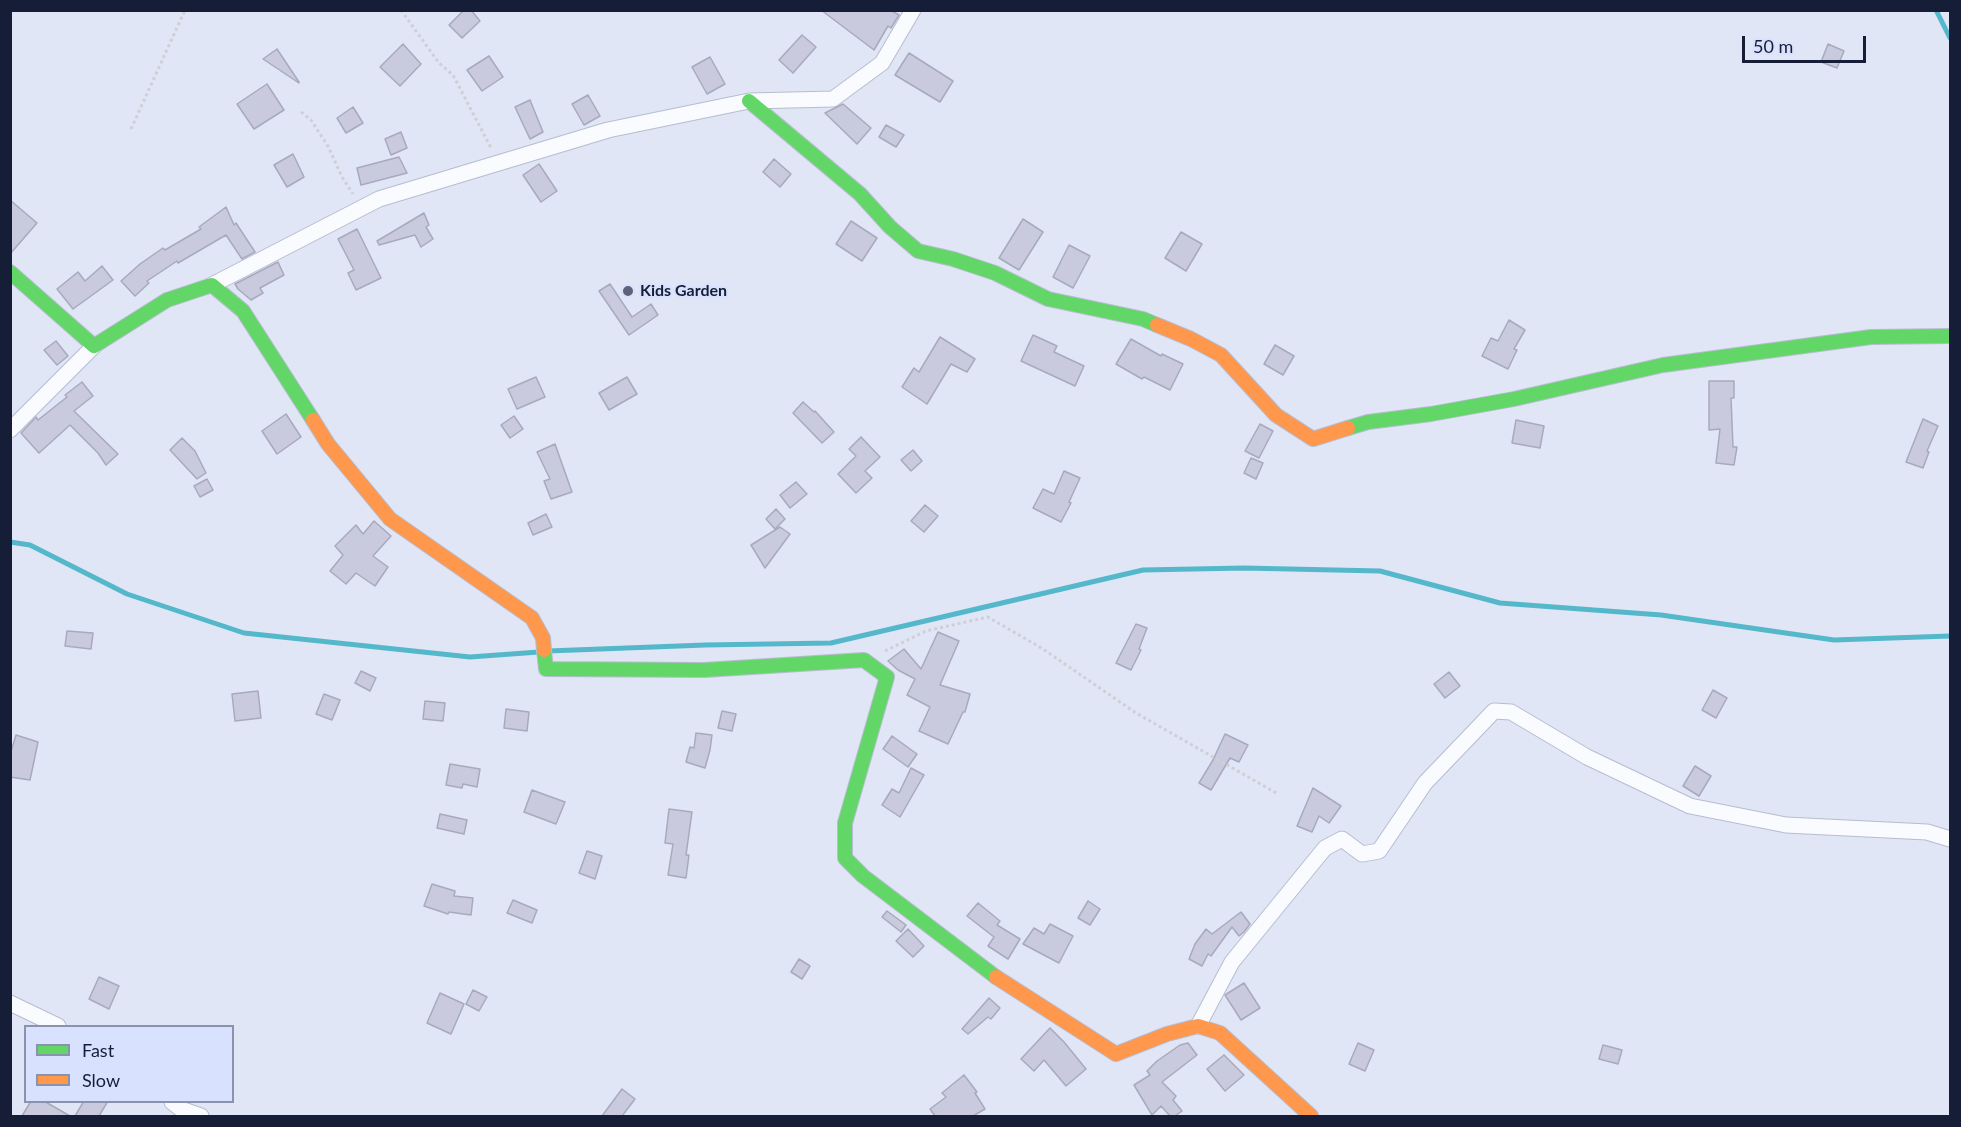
<!DOCTYPE html>
<html>
<head>
<meta charset="utf-8">
<style>
  body { margin:0 }
  #map { position:relative; width:1961px; height:1127px; overflow:hidden; background:#e0e6f6; font-family:Lato,sans-serif }
  canvas { display:block }
  .frame { position:absolute; inset:0; border:12px solid #161d37; pointer-events:none }
  .legend { position:absolute; left:24px; top:1025px; width:210px; height:78px; box-sizing:border-box; background:#d8e2fe; border:2px solid #8a93ae; margin:0; padding:8px 10px; list-style:none; font-size:18px; color:#161d37 }
  .legend li { display:flex; align-items:center; gap:12px; height:30px }
  .legend b { width:30px; border:2px solid #8a93ae }
  .scale { position:absolute; left:1742px; top:36px; width:124px; height:27px; box-sizing:border-box; border:3px solid #161d37; border-top:0; padding-left:8px; font-size:18px; line-height:21px; white-space:nowrap; color:#161d37; -webkit-text-stroke:4px #d8e2fe; paint-order:stroke }
</style>
</head>
<body>
<div id="map">
<canvas width="1961" height="1127"></canvas>
<div class="frame"></div>
<ul class="legend">
<li><b style="height:8px;background:#63d668"></b>Fast</li>
<li><b style="height:8px;background:#ff974d"></b>Slow</li>
</ul>
<div class="scale">50 m</div>
</div>
<script>
const c = document.querySelector('canvas').getContext('2d');
c.lineJoin = 'round';
const poly = rows => new Path2D(rows.map(r => 'M' + r).join(''));
function stroke(path, color, width, dash) { c.strokeStyle = color; c.lineWidth = width; c.lineCap = dash ? 'butt' : 'round'; c.setLineDash(dash || []); c.stroke(path); }
function fillPath(path, color) { c.fillStyle = color; c.fill(path, 'evenodd'); }
function label(font, color, halo, rows, align = 'center') {
  c.font = font + ' Lato,sans-serif'; c.lineWidth = 4.5; c.setLineDash([]); c.textBaseline = 'middle'; c.strokeStyle = halo; c.fillStyle = color; for (const [text, x, y, turn = 0] of rows) {
    c.save(); c.translate(x, y); c.rotate((+turn || 0) * Math.PI / 180); c.textAlign = isNaN(turn) ? turn : align; if (halo) c.strokeText(text, 0, 0); c.fillText(text, 0, 0); c.restore();
  }
}
const stream = poly([
  [1936,10,1950,38],
  [10,542,30,545,127,594,244,633,470,657,539,652],
  [548,651,705,645,831,643,1143,570,1244,568,1380,571,1500,603,1661,615,1834,640,1950,636]
]);
const building = poly([
  [464,10,471,10,480,21,462,38,449,25,464,10],
  [821,10,890,10,899,15,891,28,888,26,874,50,821,10],
  [802,35,816,47,793,73,779,60,802,35],
  [403,44,421,64,400,86,380,67,403,44],
  [1828,44,1844,51,1837,68,1821,62,1828,44],
  [277,49,299,82,299,83,263,59,277,49],
  [909,53,953,81,940,102,895,75,909,53],
  [489,56,503,77,482,91,467,70,489,56],
  [710,57,725,84,707,94,692,67,710,57],
  [267,84,284,110,254,129,237,104,267,84],
  [588,95,600,116,584,125,572,104,588,95],
  [530,100,543,132,530,139,515,107,530,100],
  [843,104,871,128,857,144,825,113,843,104],
  [353,107,363,123,346,133,337,118,353,107],
  [886,125,904,135,896,147,879,137,886,125],
  [401,132,407,148,391,155,385,139,401,132],
  [293,154,304,177,287,187,274,165,293,154],
  [399,157,407,173,361,185,357,168,399,157],
  [774,159,791,174,780,187,763,172,774,159],
  [539,164,557,191,541,202,523,175,539,164],
  [10,200,37,223,10,254,10,200],
  [226,207,234,225,236,223,255,252,242,259,226,235,178,263,177,261,147,281,149,283,135,296,121,281,140,264,163,248,165,250,201,229,199,227,226,207],
  [424,213,429,225,426,227,433,239,421,247,415,235,379,245,377,241,424,213],
  [1023,219,1043,232,1019,270,999,258,1023,219],
  [851,221,877,238,862,261,836,244,851,221],
  [357,229,381,278,356,290,348,273,354,270,338,239,357,229],
  [1181,232,1202,244,1186,271,1165,258,1181,232],
  [1069,245,1090,256,1073,288,1053,277,1069,245],
  [278,262,284,275,260,288,263,293,251,300,238,289,235,284,278,262],
  [102,266,113,280,73,309,57,289,78,272,85,281,102,266],
  [610,284,632,317,651,304,658,315,629,335,599,291,610,284],
  [1509,320,1525,330,1514,349,1517,350,1508,369,1482,356,1491,338,1498,341,1509,320],
  [1033,335,1057,346,1054,352,1084,366,1075,386,1021,361,1033,335],
  [940,337,975,359,967,372,951,364,927,404,902,387,914,368,919,372,940,337],
  [1131,339,1161,356,1162,354,1183,364,1170,390,1144,377,1142,379,1116,364,1131,339],
  [56,341,68,356,57,365,44,350,56,341],
  [1275,345,1294,356,1283,375,1264,364,1275,345],
  [536,377,545,397,517,409,508,389,536,377],
  [627,377,637,394,609,410,599,393,627,377],
  [1709,381,1734,381,1734,398,1731,398,1733,447,1737,447,1734,465,1716,463,1720,429,1709,430,1709,381],
  [82,382,93,396,74,411,118,454,106,465,98,453,70,425,39,453,21,433,36,417,38,420,67,397,65,395,82,382],
  [803,402,814,412,815,411,834,432,822,443,793,413,803,402],
  [286,414,301,437,277,454,262,431,286,414],
  [514,416,523,429,510,438,501,425,514,416],
  [1923,419,1938,426,1927,451,1929,452,1923,468,1906,462,1923,419],
  [1516,420,1544,426,1540,448,1512,443,1516,420],
  [1260,424,1273,431,1259,458,1245,451,1260,424],
  [861,437,880,457,865,471,872,478,856,493,838,474,856,456,849,449,861,437],
  [182,438,195,451,206,473,197,479,170,450,182,438],
  [555,444,572,492,551,499,544,481,550,479,537,452,555,444],
  [913,450,922,461,911,471,901,460,913,450],
  [1251,458,1263,463,1256,479,1244,473,1251,458],
  [1064,471,1080,478,1069,502,1071,503,1061,522,1033,508,1043,489,1054,494,1064,471],
  [207,479,213,490,200,497,194,486,207,479],
  [796,482,807,494,790,508,780,495,796,482],
  [925,505,938,516,924,532,911,521,925,505],
  [776,509,785,519,775,529,766,519,776,509],
  [546,514,552,527,533,535,528,523,546,514],
  [374,521,391,536,373,556,388,567,375,586,356,573,346,584,330,571,343,555,335,546,356,525,363,534,374,521],
  [780,527,790,534,765,568,751,545,780,527],
  [1136,624,1147,628,1139,649,1141,650,1131,670,1116,663,1136,624],
  [67,631,93,633,91,649,65,646,67,631],
  [938,632,959,641,940,685,970,694,965,712,963,712,948,744,919,731,930,707,907,695,915,679,898,670,888,661,904,649,921,669,938,632],
  [361,671,376,678,370,691,355,683,361,671],
  [1449,672,1460,686,1445,698,1434,684,1449,672],
  [1713,690,1727,698,1716,718,1702,710,1713,690],
  [258,691,261,718,235,721,232,694,258,691],
  [324,694,340,700,332,720,316,714,324,694],
  [425,701,445,703,443,721,423,719,425,701],
  [506,709,529,712,527,731,504,728,506,709],
  [722,711,736,714,732,731,718,728,722,711],
  [696,733,712,735,710,750,705,768,686,762,690,747,694,748,696,733],
  [1225,734,1248,745,1239,762,1230,758,1211,790,1199,783,1213,760,1225,734],
  [16,735,38,742,30,780,10,777,10,755,16,735],
  [892,736,917,754,908,767,883,749,892,736],
  [450,764,480,769,477,787,463,784,462,788,446,785,450,764],
  [1695,766,1711,776,1699,796,1683,786,1695,766],
  [911,768,924,775,900,817,882,805,892,789,899,793,911,768],
  [1313,788,1341,806,1329,823,1319,816,1312,832,1297,826,1313,788],
  [532,790,565,802,556,824,524,812,532,790],
  [669,809,692,812,686,855,689,855,686,878,668,875,673,844,665,843,669,809],
  [440,814,467,820,464,834,437,828,440,814],
  [587,851,602,856,595,879,579,873,587,851],
  [432,884,455,891,454,896,473,898,471,915,449,912,448,914,424,906,432,884],
  [513,900,537,910,532,923,507,913,513,900],
  [1088,901,1100,909,1090,925,1078,918,1088,901],
  [978,903,1000,921,997,925,1020,939,1008,959,988,946,994,937,967,916,978,903],
  [887,911,906,925,901,932,882,917,887,911],
  [1241,912,1250,924,1244,932,1239,936,1232,927,1211,956,1208,954,1202,966,1189,959,1195,944,1206,929,1212,934,1241,912],
  [1050,924,1073,936,1059,963,1023,944,1034,928,1044,934,1050,924],
  [908,929,924,946,913,957,896,941,908,929],
  [799,959,810,966,802,979,791,972,799,959],
  [99,977,119,986,109,1009,89,999,99,977],
  [1244,983,1260,1008,1241,1020,1225,995,1244,983],
  [473,990,487,997,479,1011,466,1004,473,990],
  [440,993,464,1004,451,1034,427,1023,440,993],
  [989,998,1000,1008,991,1019,988,1017,968,1034,962,1029,989,998],
  [1050,1028,1064,1042,1086,1069,1066,1086,1044,1060,1034,1071,1021,1059,1050,1028],
  [1188,1043,1197,1055,1162,1082,1176,1096,1173,1100,1182,1111,1175,1116,1170,1116,1161,1106,1152,1115,1134,1085,1150,1075,1147,1071,1157,1061,1180,1045,1188,1043],
  [1358,1043,1374,1050,1365,1071,1349,1064,1358,1043],
  [1603,1045,1622,1050,1618,1064,1599,1059,1603,1045],
  [1224,1055,1244,1075,1225,1091,1207,1069,1224,1055],
  [964,1075,977,1092,975,1093,985,1109,973,1116,935,1116,930,1109,946,1097,942,1093,964,1075],
  [622,1089,635,1099,622,1116,602,1116,622,1089],
  [31,1101,44,1101,70,1116,22,1116,31,1101],
  [84,1101,108,1101,99,1116,75,1116,84,1101]
]);
const path = poly([
  [401,10,439,63,453,75,491,148],
  [301,112,311,120,328,146,342,177,353,194],
  [131,129,185,10],
  [885,651,926,631,988,617,1043,649,1136,713,1278,794]
]);
const street = poly([
  [212,285,379,199,608,130,749,101,833,99,882,63,913,10],
  [10,430,94,346],
  [10,1003,58,1026],
  [1198,1026,1232,962,1325,848,1342,839,1362,854,1379,851,1425,783,1494,711,1511,712,1587,757,1690,806,1786,825,1927,832,1950,839],
  [172,1102,181,1109,201,1116]
]);
const fast = poly([
  [749,101,860,194,890,227,918,251,953,259,995,273,1048,299,1143,319,1157,325],
  [10,272,94,346,167,300,212,285,243,311,313,420],
  [1348,428,1368,422,1431,414,1514,399,1663,365,1871,337,1950,336],
  [544,650,546,669,704,670,864,660,887,677,845,823,845,858,863,876,996,977]
]);
const slow = poly([
  [1157,325,1191,339,1221,355,1276,415,1313,439,1348,428],
  [313,420,328,444,390,519,532,618,543,638,544,650],
  [996,977,1116,1054,1167,1034,1198,1026,1220,1033,1311,1116]
]);
const markers = [
  [628,291,6,"#5d637a"]
];
const poiNames = [
  ["Kids Garden",640,291]
];
stroke(stream, '#54b8ca', 5);
fillPath(building, '#cacadf');
stroke(building, '#a8a9bd', 1.5);
stroke(street, '#b6bdd0', 17);
stroke(fast, '#b6bdd0', 16);
stroke(slow, '#b6bdd0', 16);
stroke(path, '#ced0d5', 3, [3, 3]);
stroke(street, '#fafbfe', 15);
stroke(fast, '#63d668', 14);
stroke(slow, '#ff974d', 14);
for (const [x, y, r, color] of markers) { const dot = new Path2D(); dot.arc(x, y, r, 0, 2 * Math.PI); c.fillStyle = color; c.fill(dot); stroke(dot, '#d8e2fe', 2); }
label('bold 16px', '#161d37', '#d8e2fe', poiNames, 'left');
</script>
</body>
</html>
